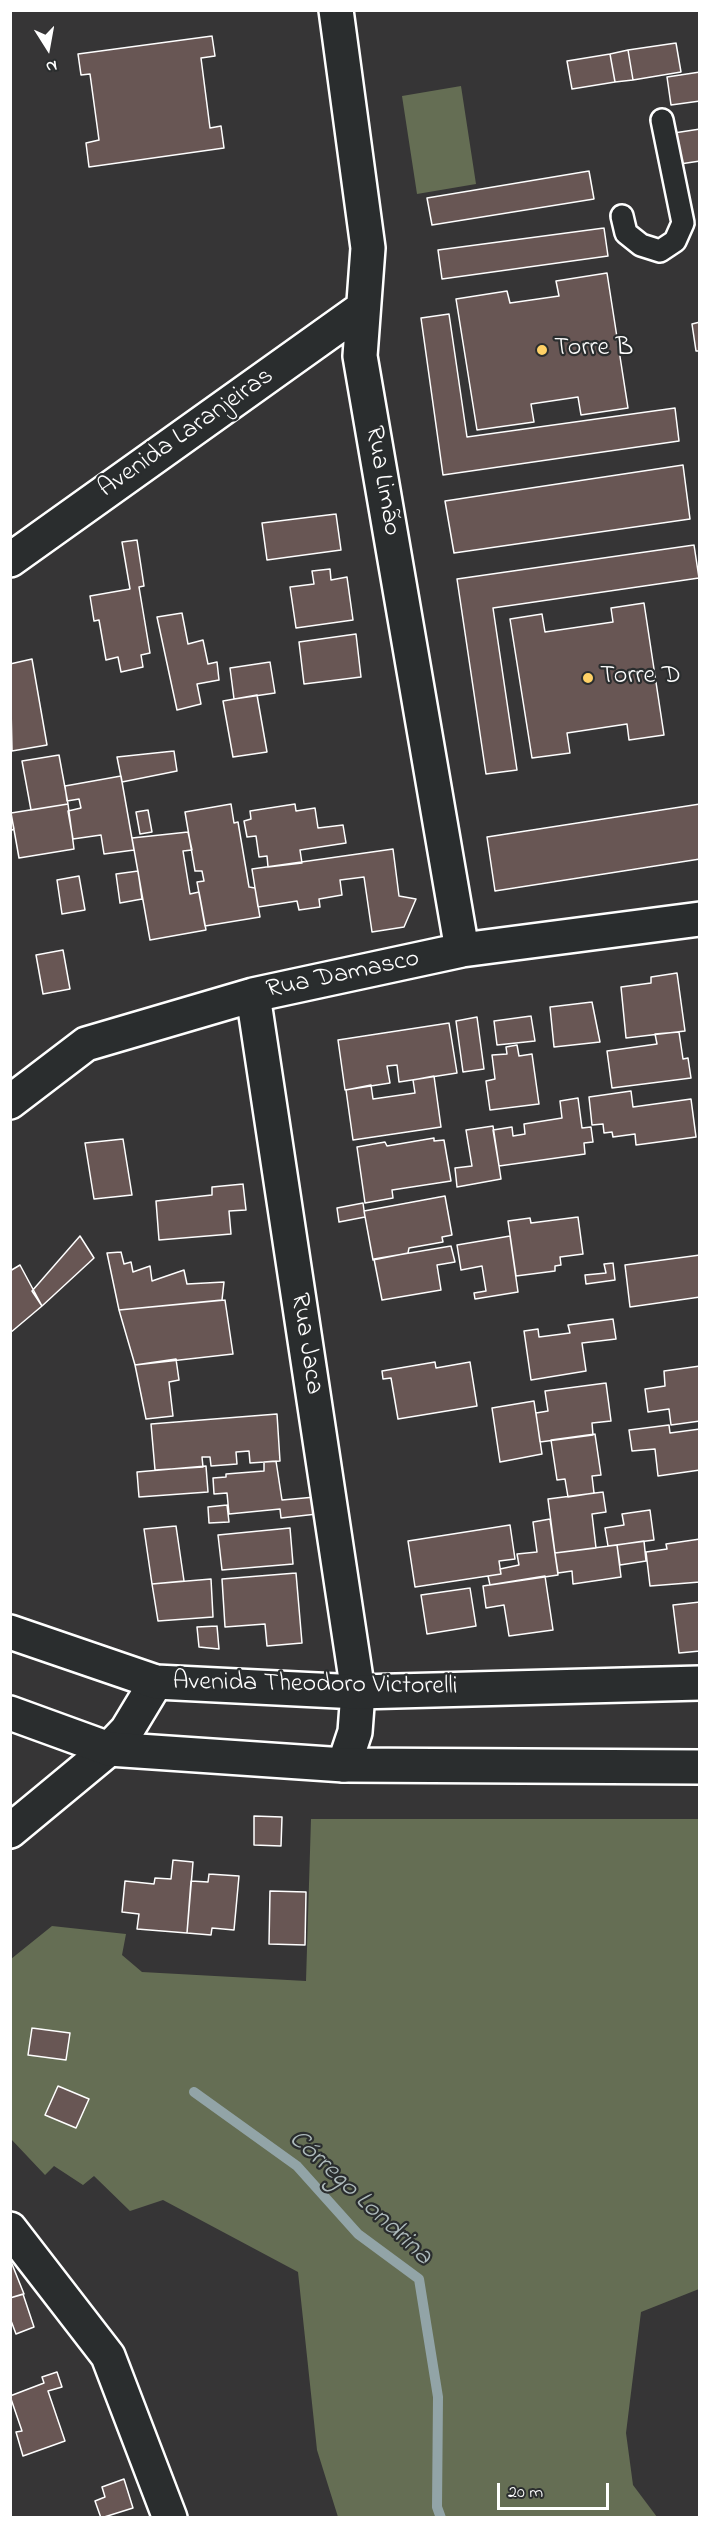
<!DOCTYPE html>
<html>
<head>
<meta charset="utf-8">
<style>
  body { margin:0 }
  #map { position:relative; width:710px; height:2528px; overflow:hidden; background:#363536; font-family:"Indie Flower",sans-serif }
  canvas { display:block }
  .frame { position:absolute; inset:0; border:12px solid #fff; pointer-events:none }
  .north { position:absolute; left:18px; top:18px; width:60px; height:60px; -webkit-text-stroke:4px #2a2d2e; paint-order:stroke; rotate:169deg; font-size:16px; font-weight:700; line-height:24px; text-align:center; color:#fff }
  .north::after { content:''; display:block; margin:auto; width:21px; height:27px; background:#fff; clip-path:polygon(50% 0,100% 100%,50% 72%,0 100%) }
  .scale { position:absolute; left:497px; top:2483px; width:112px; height:27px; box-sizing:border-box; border:3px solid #fff; border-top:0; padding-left:8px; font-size:18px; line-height:21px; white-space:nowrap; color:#fff; -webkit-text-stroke:4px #2a2d2e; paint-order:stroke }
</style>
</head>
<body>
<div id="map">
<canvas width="710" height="2528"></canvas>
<div class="frame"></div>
<div class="north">N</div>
<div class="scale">20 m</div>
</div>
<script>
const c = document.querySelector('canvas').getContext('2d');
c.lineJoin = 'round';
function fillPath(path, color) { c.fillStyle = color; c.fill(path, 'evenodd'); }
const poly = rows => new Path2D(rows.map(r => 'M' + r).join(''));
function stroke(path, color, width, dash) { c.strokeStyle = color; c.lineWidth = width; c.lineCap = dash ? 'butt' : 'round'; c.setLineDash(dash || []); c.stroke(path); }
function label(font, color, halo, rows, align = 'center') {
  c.font = font + ' "Indie Flower",sans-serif'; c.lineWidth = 4.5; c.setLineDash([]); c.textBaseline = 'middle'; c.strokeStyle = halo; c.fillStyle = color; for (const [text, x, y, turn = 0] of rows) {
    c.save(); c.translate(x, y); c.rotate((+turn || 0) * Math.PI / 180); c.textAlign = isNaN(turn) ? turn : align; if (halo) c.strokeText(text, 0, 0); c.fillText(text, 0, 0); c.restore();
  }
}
const green = poly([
  [461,86,476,184,417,194,402,96],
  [311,1819,699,1819,699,2289,641,2312,626,2433,633,2485,657,2517,338,2517,317,2450,298,2272,163,2200,130,2211,94,2176,83,2185,54,2166,45,2175,11,2139,11,1959,52,1926,126,1934,122,1955,142,1972,306,1981]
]);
const stream = poly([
  [194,2092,297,2166,358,2234,419,2279,438,2397,437,2507,441,2518]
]);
const building = poly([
  [212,36,215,56,201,58,210,128,221,126,224,148,89,167,86,143,99,140,90,74,81,75,78,54,212,36],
  [676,43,681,72,633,80,628,50,676,43],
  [628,50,633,80,615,82,610,54,628,50],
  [610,54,615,82,572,89,567,61,610,54],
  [700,72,700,101,671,105,667,77,700,72],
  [700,129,700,161,680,164,674,133,700,129],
  [589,171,594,199,432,225,427,198,589,171],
  [604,228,608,256,442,279,438,250,604,228],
  [607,273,628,408,581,415,578,397,531,404,534,422,477,430,456,299,507,291,510,303,559,296,556,281,607,273],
  [449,314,467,437,675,408,679,441,443,475,421,318,449,314],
  [700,322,700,351,696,351,692,324,700,322],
  [683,465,690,519,454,553,445,501,683,465],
  [336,514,341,550,267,560,262,523,336,514],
  [137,540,144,586,139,587,150,653,141,655,143,667,121,672,118,657,106,660,99,620,94,621,90,596,130,589,122,542,137,540],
  [694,545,699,578,493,608,517,770,486,774,457,579,694,545],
  [330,569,331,580,347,577,353,620,296,628,290,587,314,584,312,571,330,569],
  [644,603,664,735,629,740,627,724,567,733,570,753,532,758,510,619,542,614,545,632,613,622,611,608,644,603],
  [182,613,188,644,203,640,208,664,217,662,219,680,197,684,201,704,177,710,157,617,182,613],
  [356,634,361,677,304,684,299,642,356,634],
  [32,659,47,745,12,751,10,664,32,659],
  [270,662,275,693,234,699,230,668,270,662],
  [257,695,267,752,233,757,223,701,257,695],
  [174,751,177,771,122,782,117,757,174,751],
  [59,755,68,804,31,810,22,761,59,755],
  [121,776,134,850,104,854,101,835,73,839,68,811,81,808,79,799,67,801,65,786,121,776],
  [68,804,74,849,19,858,11,813,68,804],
  [231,804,234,823,238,822,249,887,255,888,260,917,205,926,197,882,204,881,202,871,195,871,185,812,231,804],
  [295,804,296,811,315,808,318,828,343,825,346,843,300,850,302,863,268,867,267,856,259,857,256,836,247,837,244,821,251,819,250,811,295,804],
  [700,804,700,859,495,891,487,837,700,804],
  [10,809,14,829,10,831,10,809],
  [148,810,152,832,140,834,136,812,148,810],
  [188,832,192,850,183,851,190,894,199,892,206,930,150,940,132,838,188,832],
  [393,849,399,896,416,899,404,927,372,932,364,877,340,880,342,895,319,899,320,907,299,910,297,901,258,907,252,869,393,849],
  [138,871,142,899,120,903,116,874,138,871],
  [79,876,85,910,62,914,57,880,79,876],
  [63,950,70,989,43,994,36,955,63,950],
  [677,973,685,1031,626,1038,621,987,651,983,651,977,677,973],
  [592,1002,600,1042,554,1047,550,1007,592,1002],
  [531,1016,535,1041,497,1045,494,1021,531,1016],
  [477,1017,484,1069,463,1072,456,1021,477,1017],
  [449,1023,457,1073,399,1082,397,1065,387,1066,390,1083,345,1090,338,1040,449,1023],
  [679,1032,683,1059,688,1058,691,1078,612,1088,607,1051,657,1044,655,1034,679,1032],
  [517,1045,519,1056,532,1054,539,1104,490,1110,486,1081,495,1079,492,1055,507,1054,506,1047,517,1045],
  [434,1076,441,1127,353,1140,346,1090,371,1085,373,1099,415,1093,413,1080,434,1076],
  [631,1091,633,1107,691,1099,696,1137,636,1145,635,1134,613,1137,612,1132,604,1133,603,1124,592,1125,589,1097,631,1091],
  [578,1098,582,1128,591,1127,593,1142,584,1143,585,1154,499,1166,493,1130,512,1127,513,1136,525,1134,524,1124,562,1118,560,1101,578,1098],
  [493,1126,501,1179,457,1187,455,1168,472,1166,466,1130,493,1126],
  [434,1138,434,1141,444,1140,451,1181,392,1190,393,1198,365,1203,357,1147,385,1142,387,1146,434,1138],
  [123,1139,132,1195,94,1199,85,1143,123,1139],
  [243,1184,246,1210,229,1211,231,1234,159,1240,156,1201,212,1195,212,1187,243,1184],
  [445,1196,452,1235,442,1237,443,1242,409,1248,408,1253,373,1260,364,1211,445,1196],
  [363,1203,365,1217,339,1222,337,1208,363,1203],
  [578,1217,583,1254,560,1257,561,1265,555,1266,555,1271,516,1276,508,1221,530,1218,531,1223,578,1217],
  [80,1236,94,1258,42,1306,32,1291,80,1236],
  [510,1236,518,1292,475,1299,474,1293,486,1291,482,1266,461,1270,457,1245,510,1236],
  [451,1246,455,1262,437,1265,441,1290,382,1300,374,1259,451,1246],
  [121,1252,124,1264,131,1262,133,1272,150,1266,152,1281,184,1270,187,1284,224,1282,222,1300,119,1310,107,1253,121,1252],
  [700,1255,700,1297,630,1307,625,1265,700,1255],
  [613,1263,615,1280,586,1284,585,1275,606,1273,604,1264,613,1263],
  [20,1265,42,1306,10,1333,10,1271,20,1265],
  [225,1300,233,1354,135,1365,119,1310,225,1300],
  [613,1319,616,1339,582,1343,586,1371,531,1380,524,1331,538,1329,539,1337,570,1333,568,1325,613,1319],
  [176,1359,179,1380,169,1382,173,1416,146,1419,135,1365,176,1359],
  [435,1362,436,1368,470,1362,477,1406,398,1419,391,1378,383,1379,382,1371,435,1362],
  [700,1366,700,1421,671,1425,669,1409,648,1412,645,1389,665,1386,664,1371,700,1366],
  [606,1383,611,1421,592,1423,593,1435,540,1442,536,1413,548,1411,545,1391,606,1383],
  [534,1401,542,1454,500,1462,492,1408,534,1401],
  [277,1414,280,1461,250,1463,249,1451,236,1452,237,1464,211,1466,210,1457,202,1457,203,1467,155,1470,151,1424,277,1414],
  [669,1425,670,1433,700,1429,700,1470,658,1476,655,1449,632,1451,629,1430,669,1425],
  [595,1434,601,1475,592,1476,594,1493,568,1497,565,1479,557,1480,551,1440,595,1434],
  [276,1461,282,1500,315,1497,317,1514,281,1518,280,1509,229,1514,227,1493,214,1494,213,1478,226,1477,226,1474,264,1471,264,1462,276,1461],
  [206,1466,208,1492,139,1497,137,1472,206,1466],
  [603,1492,606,1512,592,1514,596,1548,555,1553,548,1499,603,1492],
  [227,1505,229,1522,209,1523,208,1507,227,1505],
  [650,1510,654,1540,608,1546,605,1528,624,1525,622,1514,650,1510],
  [550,1519,558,1575,490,1585,488,1576,501,1574,500,1569,519,1565,517,1554,537,1552,533,1522,550,1519],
  [510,1525,515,1559,499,1561,501,1574,415,1587,408,1541,510,1525],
  [176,1526,184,1581,152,1584,144,1529,176,1526],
  [290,1528,293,1564,222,1570,218,1535,290,1528],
  [700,1539,700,1582,650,1586,646,1552,667,1549,666,1544,700,1539],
  [644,1541,646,1561,620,1565,617,1545,644,1541],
  [617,1545,621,1577,573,1584,572,1571,558,1573,555,1553,617,1545],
  [296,1573,302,1643,267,1646,265,1624,225,1627,222,1579,296,1573],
  [545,1576,553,1630,509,1636,504,1605,486,1608,483,1586,545,1576],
  [211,1579,213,1617,158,1621,152,1584,211,1579],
  [470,1588,476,1626,427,1634,421,1595,470,1588],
  [700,1602,700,1651,679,1653,673,1605,700,1602],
  [217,1626,219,1649,199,1647,197,1627,217,1626],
  [254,1816,282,1817,281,1846,254,1845,254,1816],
  [173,1860,193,1862,187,1933,137,1929,139,1914,122,1912,125,1881,154,1884,155,1878,171,1879,173,1860],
  [209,1874,239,1876,234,1930,212,1928,211,1935,187,1933,191,1881,208,1882,209,1874],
  [270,1891,306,1892,305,1945,269,1944,270,1891],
  [32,2028,70,2033,66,2060,28,2055,32,2028],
  [58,2086,89,2099,76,2128,45,2115,58,2086],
  [10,2259,24,2294,10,2298,10,2259],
  [23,2294,34,2327,16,2334,10,2318,10,2298,23,2294],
  [57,2372,62,2387,48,2391,65,2441,23,2456,16,2432,22,2431,10,2396,44,2383,42,2377,57,2372],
  [124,2479,133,2508,101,2518,95,2501,105,2497,102,2487,124,2479]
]);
const service = poly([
  [622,216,626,233,641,245,660,251,675,241,683,223,662,120]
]);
const minor = poly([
  [336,10,368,248,360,356,462,950],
  [10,560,363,308],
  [253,995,358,1692,355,1732,344,1765],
  [10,1102,86,1044,253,995,462,950,700,919],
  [10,1831,109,1749,127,1730,156,1682],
  [10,2229,108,2356,170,2518]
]);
const primary = poly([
  [10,1632,156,1682,358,1692,700,1683],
  [10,1713,109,1749,344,1765,700,1767]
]);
const markers = [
  [542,350,6,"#ffd166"],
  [588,678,6,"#ffd166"]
];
const poiNames = [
  ["Torre B",554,350],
  ["Torre D",600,678]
];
const streetNames = [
  ["Avenida Laranjeiras",187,434,-35],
  ["Rua Limão",381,481,80],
  ["Rua Damasco",343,976,-12],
  ["Rua Jaca",305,1344,81],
  ["Avenida Theodoro Victorelli",315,1686,1]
];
const waterNames = [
  ["Córrego Londrina",359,2199,43]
];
fillPath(green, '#656e54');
stroke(stream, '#92a4a7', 10);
fillPath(building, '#685654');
stroke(building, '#fff', 1.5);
stroke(service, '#fff', 26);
stroke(minor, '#fff', 38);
stroke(primary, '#fff', 38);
stroke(service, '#2a2d2e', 21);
stroke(minor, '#2a2d2e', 33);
stroke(primary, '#2a2d2e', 33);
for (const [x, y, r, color] of markers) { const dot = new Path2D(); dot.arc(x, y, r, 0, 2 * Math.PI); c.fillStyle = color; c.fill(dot); stroke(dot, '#2a2d2e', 2); }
label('26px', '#fff', '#2a2d2e', poiNames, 'left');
label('26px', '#fff', '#2a2d2e', streetNames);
label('italic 27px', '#aebbbd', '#2a2d2e', waterNames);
</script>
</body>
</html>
